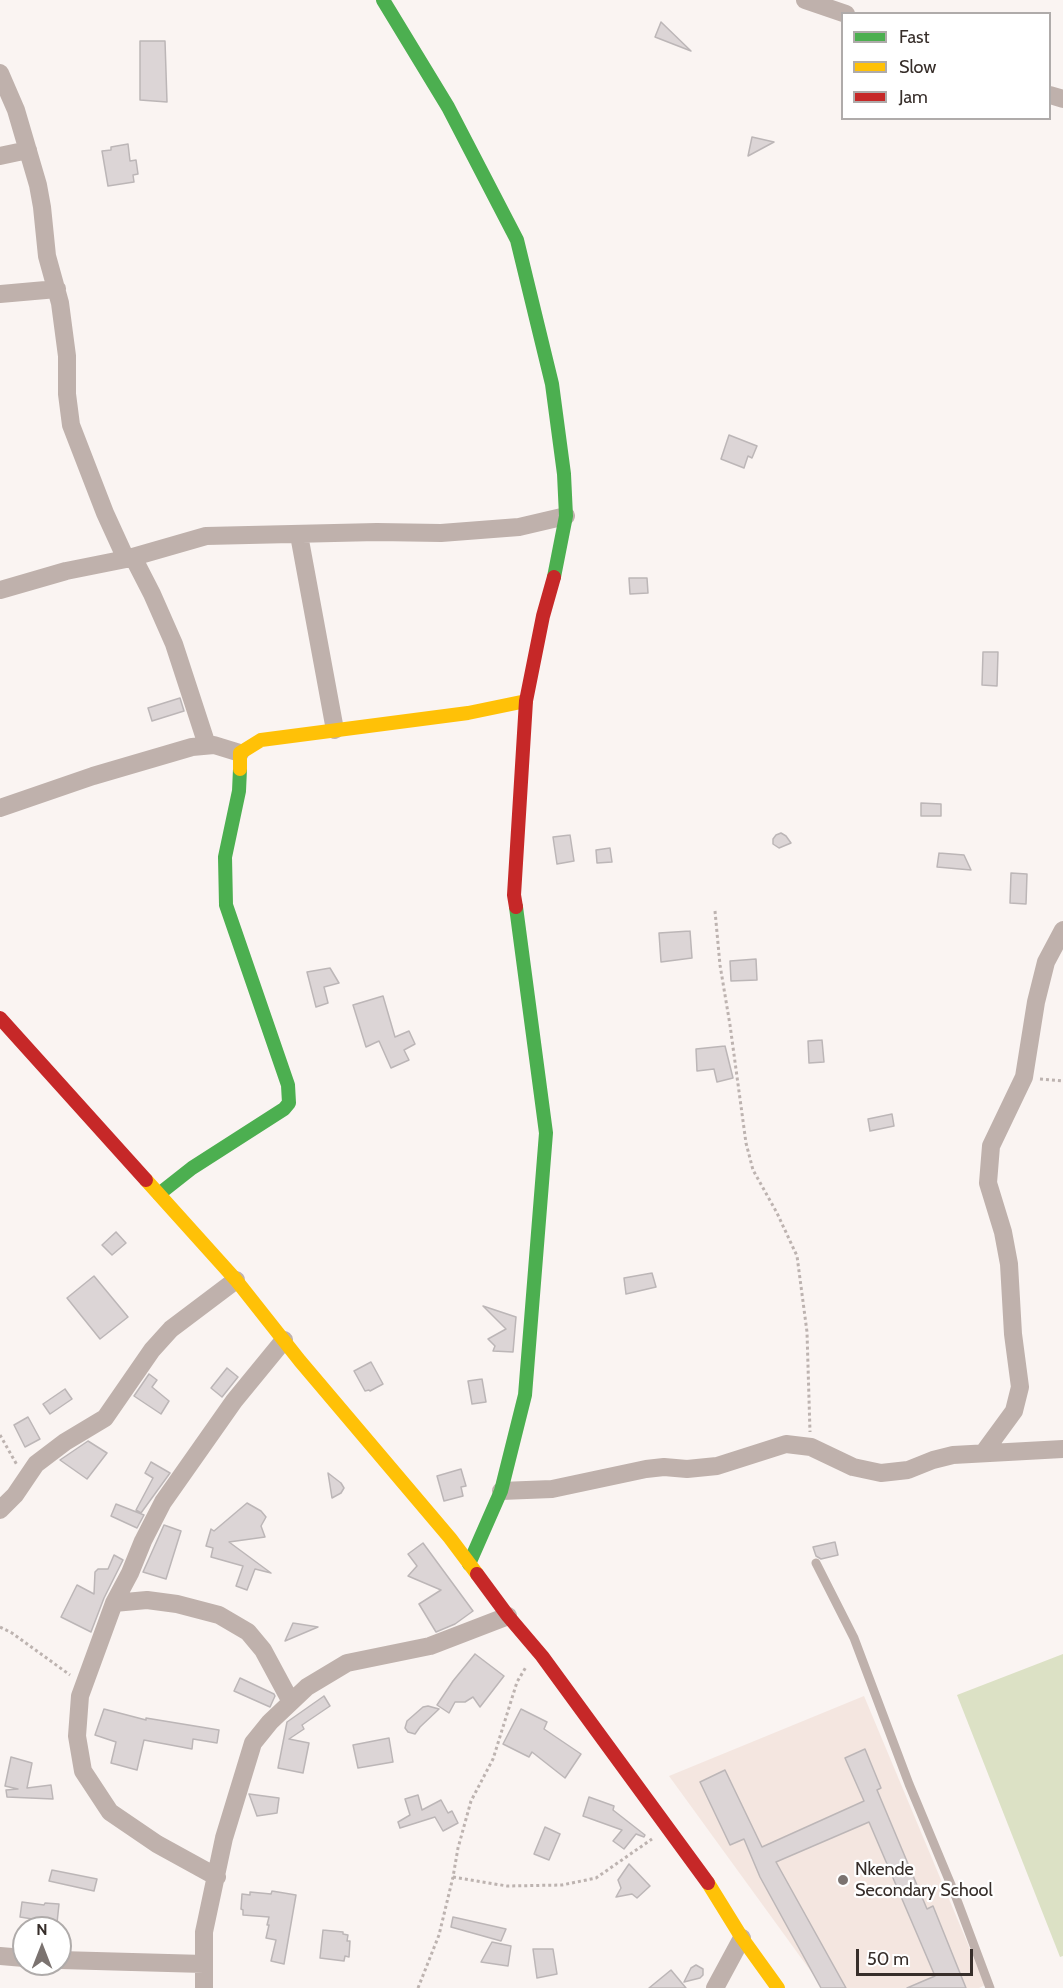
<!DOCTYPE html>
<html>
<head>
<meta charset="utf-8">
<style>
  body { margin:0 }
  #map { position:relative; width:1063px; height:1988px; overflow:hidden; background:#faf4f2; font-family:Cabin,sans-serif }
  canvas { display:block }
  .legend { position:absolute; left:841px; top:12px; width:210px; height:108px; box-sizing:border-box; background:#fff; border:2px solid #afabaa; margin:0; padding:8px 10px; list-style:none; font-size:18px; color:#372e2a }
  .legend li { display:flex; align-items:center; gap:12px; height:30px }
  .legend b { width:30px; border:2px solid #afabaa }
  .north { position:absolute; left:12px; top:1916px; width:60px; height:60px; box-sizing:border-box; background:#fff; border:2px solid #afabaa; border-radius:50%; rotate:0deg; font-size:16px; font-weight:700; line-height:24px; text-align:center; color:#372e2a }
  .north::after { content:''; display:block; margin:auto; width:21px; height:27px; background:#7b7370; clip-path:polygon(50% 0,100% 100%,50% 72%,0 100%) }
  .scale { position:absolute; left:856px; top:1949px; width:117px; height:27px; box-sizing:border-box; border:3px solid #372e2a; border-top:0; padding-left:8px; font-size:18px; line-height:21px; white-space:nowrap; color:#372e2a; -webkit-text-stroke:4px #fff; paint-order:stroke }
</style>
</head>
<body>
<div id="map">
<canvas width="1063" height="1988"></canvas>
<ul class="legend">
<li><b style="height:8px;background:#4caf50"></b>Fast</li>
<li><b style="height:8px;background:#ffc107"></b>Slow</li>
<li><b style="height:8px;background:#c62828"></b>Jam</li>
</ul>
<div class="north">N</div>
<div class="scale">50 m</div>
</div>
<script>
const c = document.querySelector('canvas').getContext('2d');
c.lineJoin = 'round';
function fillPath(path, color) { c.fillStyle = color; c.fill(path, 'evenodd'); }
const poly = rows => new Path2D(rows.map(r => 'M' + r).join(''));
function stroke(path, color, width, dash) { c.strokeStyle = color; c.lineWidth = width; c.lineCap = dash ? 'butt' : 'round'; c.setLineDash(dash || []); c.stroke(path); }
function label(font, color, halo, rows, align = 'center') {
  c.font = font + ' Cabin,sans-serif'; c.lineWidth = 4.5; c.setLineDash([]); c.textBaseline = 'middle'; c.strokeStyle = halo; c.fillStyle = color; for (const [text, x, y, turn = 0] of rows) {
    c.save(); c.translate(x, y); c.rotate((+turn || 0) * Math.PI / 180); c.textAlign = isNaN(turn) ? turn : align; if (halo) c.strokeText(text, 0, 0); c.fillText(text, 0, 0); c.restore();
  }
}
const built = poly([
  [864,1696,985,1985,979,1988,823,1988,669,1776]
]);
const green = poly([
  [1063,1654,1063,1956,1060,1957,957,1695]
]);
const building = poly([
  [661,22,691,51,655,37,661,22],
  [140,41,165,41,167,102,140,100,140,41],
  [752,137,774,142,748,156,752,137],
  [128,144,130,161,136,160,138,174,133,175,134,182,108,186,102,151,111,150,111,147,128,144],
  [729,435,757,446,752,458,748,456,744,468,721,459,729,435],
  [629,578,647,578,648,593,630,594,629,578],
  [983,652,998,652,997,686,982,685,983,652],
  [180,698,184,711,152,721,148,708,180,698],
  [921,803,941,804,941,816,921,816,921,803],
  [781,833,786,836,791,843,779,848,773,844,773,839,776,835,781,833],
  [570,835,574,861,557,864,553,837,570,835],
  [610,848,612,862,597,863,596,850,610,848],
  [939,853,964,855,971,870,937,867,939,853],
  [1011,873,1027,874,1026,904,1010,903,1011,873],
  [690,931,692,958,661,962,659,933,690,931],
  [756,959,757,980,731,981,730,961,756,959],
  [330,968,339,983,324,987,328,1003,316,1007,307,972,330,968],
  [383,996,395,1037,409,1031,415,1044,404,1050,409,1060,391,1068,379,1041,366,1047,353,1005,383,996],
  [822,1040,824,1062,809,1063,808,1041,822,1040],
  [725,1046,733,1078,717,1082,714,1069,697,1071,696,1049,725,1046],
  [892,1114,894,1126,870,1131,868,1119,892,1114],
  [116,1232,126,1243,112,1255,102,1245,116,1232],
  [652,1273,656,1287,626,1294,624,1278,652,1273],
  [94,1276,128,1317,100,1339,67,1298,94,1276],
  [483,1306,516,1317,513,1352,493,1351,495,1346,488,1339,506,1329,483,1306],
  [371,1362,383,1384,370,1391,369,1390,365,1391,354,1371,371,1362],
  [227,1368,238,1377,222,1397,211,1388,227,1368],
  [149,1374,157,1380,152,1387,169,1401,161,1414,134,1396,149,1374],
  [482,1379,486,1402,472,1404,468,1381,482,1379],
  [65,1389,72,1399,50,1414,43,1404,65,1389],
  [28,1417,40,1439,25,1447,14,1425,28,1417],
  [88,1441,107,1453,87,1479,60,1460,88,1441],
  [151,1462,170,1473,141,1513,136,1510,153,1478,145,1473,151,1462],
  [461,1469,466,1486,461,1487,463,1496,444,1501,437,1476,461,1469],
  [328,1473,341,1483,344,1488,341,1493,332,1498,328,1473],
  [247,1503,261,1511,266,1517,261,1526,265,1537,229,1542,271,1573,255,1569,247,1590,236,1586,243,1566,211,1557,213,1548,206,1546,211,1529,214,1531,247,1503],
  [116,1504,144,1515,137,1528,111,1516,116,1504],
  [164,1525,181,1531,166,1579,143,1572,164,1525],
  [835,1542,838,1555,821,1559,816,1556,813,1547,835,1542],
  [423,1543,473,1611,455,1624,436,1632,419,1604,441,1590,408,1576,417,1566,408,1554,423,1543],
  [114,1555,123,1560,104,1598,91,1632,61,1617,77,1585,94,1594,95,1572,98,1569,108,1569,114,1555],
  [293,1623,318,1627,285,1641,293,1623],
  [475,1654,504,1676,480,1707,473,1697,465,1702,455,1702,449,1713,437,1705,453,1681,475,1654],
  [240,1678,274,1694,275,1696,270,1707,234,1691,240,1678],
  [324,1696,330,1706,302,1725,304,1729,289,1739,309,1743,303,1773,278,1768,287,1722,324,1696],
  [428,1706,439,1709,420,1727,415,1734,408,1732,405,1728,407,1721,423,1707,428,1706],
  [104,1709,146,1720,146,1718,219,1730,217,1743,193,1739,192,1749,144,1740,137,1770,111,1763,116,1742,95,1735,104,1709],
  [521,1709,547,1722,544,1729,581,1754,565,1778,532,1752,529,1757,503,1744,521,1709],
  [389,1738,393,1762,358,1768,353,1745,389,1738],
  [865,1749,881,1788,877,1790,927,1909,933,1906,966,1988,907,1988,935,1976,869,1822,776,1862,846,1988,821,1988,760,1877,744,1839,730,1845,700,1782,725,1770,762,1847,864,1801,845,1758,865,1749],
  [11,1757,32,1763,27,1788,51,1785,53,1799,7,1797,6,1790,18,1789,5,1786,11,1757],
  [249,1794,279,1798,277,1813,257,1816,249,1794],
  [418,1795,422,1810,441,1800,448,1813,452,1811,458,1823,443,1831,435,1817,400,1828,398,1822,410,1815,405,1799,418,1795],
  [589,1797,614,1806,613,1810,645,1835,644,1837,636,1834,624,1849,613,1841,622,1830,583,1816,589,1797],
  [545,1827,560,1834,549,1860,534,1854,545,1827],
  [629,1864,650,1886,637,1898,632,1894,616,1897,621,1888,618,1880,629,1864],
  [52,1870,97,1879,94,1891,49,1881,52,1870],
  [272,1891,296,1895,284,1964,271,1961,276,1940,266,1938,269,1925,267,1925,269,1917,243,1915,243,1910,241,1909,242,1894,250,1895,250,1892,271,1894,272,1891],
  [22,1902,44,1905,45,1903,59,1904,57,1923,20,1917,22,1902],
  [453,1917,506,1929,501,1941,451,1927,453,1917],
  [323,1930,343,1932,343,1934,348,1935,347,1941,350,1941,349,1957,345,1956,344,1961,320,1958,323,1930],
  [492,1942,511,1946,508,1966,481,1962,492,1942],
  [533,1949,553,1949,557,1974,537,1978,533,1949],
  [696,1965,703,1969,703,1975,700,1978,684,1982,691,1968,696,1965],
  [671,1970,686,1988,649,1988,671,1970]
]);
const path = poly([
  [715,911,720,965,730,1025,746,1143,753,1170,777,1213,797,1256,807,1332,810,1432],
  [1040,1079,1063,1081],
  [0,1435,17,1465],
  [0,1627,12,1633,70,1675],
  [453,1877,507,1886,562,1885,596,1878,652,1839],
  [418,1988,439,1935,453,1877,458,1848,471,1801,493,1759,517,1682,526,1667]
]);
const lane = poly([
  [816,1563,854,1638,909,1784,954,1892,990,1988]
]);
const street = poly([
  [805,0,846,14],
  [0,73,16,110,38,185,42,207,47,256,60,303,67,356,67,394,71,425,105,513,126,559],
  [1050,95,1063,99],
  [0,156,28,150],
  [0,294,57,289],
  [299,535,335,730],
  [133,557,152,594,174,644,207,745],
  [0,590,66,571,126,559,206,536,377,532,441,533,519,527,566,516],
  [0,808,93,776,192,747,214,745,240,753],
  [984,1452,1014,1411,1020,1387,1013,1334,1009,1264,1003,1232,988,1183,991,1146,1024,1077,1036,1002,1046,962,1063,930],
  [501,1491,552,1489,646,1469,664,1467,687,1469,717,1466,786,1444,811,1447,853,1467,881,1473,908,1470,933,1460,953,1455,1063,1449],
  [0,1510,15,1495,36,1464,65,1442,105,1418,152,1350,171,1329,236,1280],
  [114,1603,147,1600,177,1604,219,1615,248,1632,263,1650,291,1702],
  [217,1877,157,1844,110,1812,83,1771,77,1736,80,1696,114,1603,130,1573,143,1541,163,1502,234,1401,284,1340],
  [0,1956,24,1958],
  [60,1960,204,1964],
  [204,1988,204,1932,224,1838,253,1743,270,1722,307,1687,347,1663,430,1646,508,1616],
  [715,1988,742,1938]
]);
const fast = poly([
  [383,0,448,107,517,240,552,384,564,474,566,516,554,577],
  [159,1194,192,1168,284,1109,289,1103,288,1085,226,905,225,857,239,791,240,769],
  [469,1564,501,1491,525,1395,546,1133,516,907]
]);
const slow = poly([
  [240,769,240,753,261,740,468,713,526,701],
  [146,1180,236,1280,300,1361,450,1538,477,1574],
  [708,1883,742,1938,778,1988]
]);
const jam = poly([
  [516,907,514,895,526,701,543,616,554,577],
  [0,1018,146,1180],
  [477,1574,508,1616,542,1656,708,1883]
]);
const markers = [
  [843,1880,6,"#7b7370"]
];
const poiNames = [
  ["Nkende",855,1870],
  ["Secondary School",855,1891]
];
fillPath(built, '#f4e6e0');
fillPath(green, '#dce1c5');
fillPath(building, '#dcd5d6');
stroke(building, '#bcb6b7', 1.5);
stroke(path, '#bdb3b0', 3, [3, 3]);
stroke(lane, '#bfb1ac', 9);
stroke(street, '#bfb1ac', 18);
stroke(fast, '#4caf50', 14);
stroke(slow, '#ffc107', 14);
stroke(jam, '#c62828', 14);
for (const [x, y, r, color] of markers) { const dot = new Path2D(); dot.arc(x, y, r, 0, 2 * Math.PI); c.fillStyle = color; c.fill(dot); stroke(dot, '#fff', 2); }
label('18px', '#372e2a', '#fff', poiNames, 'left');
</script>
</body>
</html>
